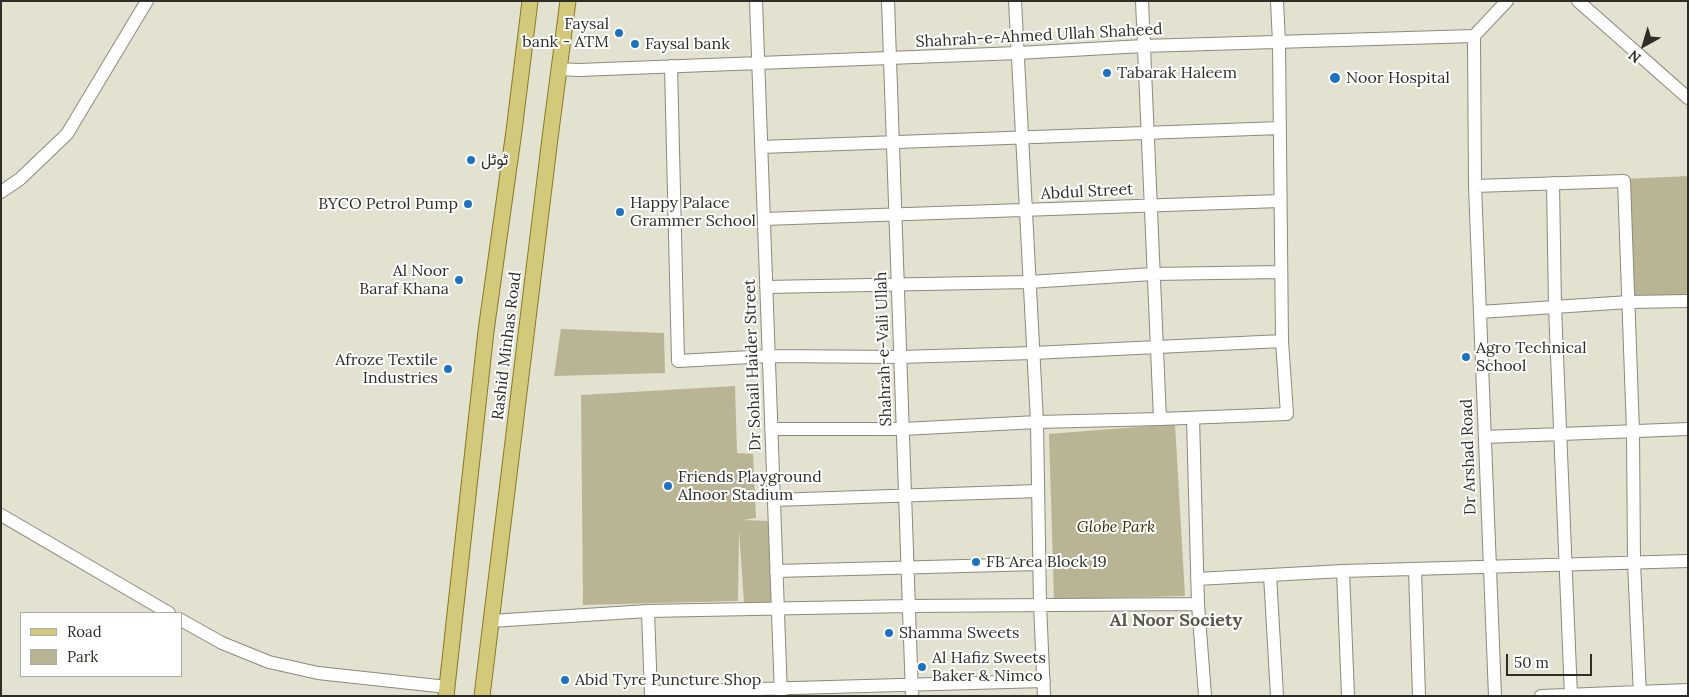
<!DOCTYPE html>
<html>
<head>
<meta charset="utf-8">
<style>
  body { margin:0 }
  #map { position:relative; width:1689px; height:697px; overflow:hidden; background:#e3e1cf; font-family:Lora,serif }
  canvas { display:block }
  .frame { position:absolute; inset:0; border:2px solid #2e2d26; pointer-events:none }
  .legend { position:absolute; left:20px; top:612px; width:162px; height:65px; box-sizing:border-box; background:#fff; border:1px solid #ababa8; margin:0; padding:6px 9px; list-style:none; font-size:15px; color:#2e2d26 }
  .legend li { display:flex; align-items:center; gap:10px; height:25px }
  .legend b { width:25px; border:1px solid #ababa8 }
  .north { position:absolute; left:1619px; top:20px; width:50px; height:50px; -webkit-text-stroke:4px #fff; paint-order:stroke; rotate:219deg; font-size:14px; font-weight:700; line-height:20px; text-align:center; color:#2e2d26 }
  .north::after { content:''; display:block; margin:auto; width:18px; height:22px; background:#2e2d26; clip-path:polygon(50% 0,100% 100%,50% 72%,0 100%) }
  .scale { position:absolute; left:1506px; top:654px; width:86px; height:22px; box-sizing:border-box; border:2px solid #2e2d26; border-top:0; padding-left:6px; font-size:15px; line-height:18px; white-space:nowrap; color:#2e2d26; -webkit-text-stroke:4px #fff; paint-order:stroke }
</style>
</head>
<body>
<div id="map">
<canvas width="1689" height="697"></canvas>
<div class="frame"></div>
<ul class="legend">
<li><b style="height:6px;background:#d3c97b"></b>Road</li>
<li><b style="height:14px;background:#b9b594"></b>Park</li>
</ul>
<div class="north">N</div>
<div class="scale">50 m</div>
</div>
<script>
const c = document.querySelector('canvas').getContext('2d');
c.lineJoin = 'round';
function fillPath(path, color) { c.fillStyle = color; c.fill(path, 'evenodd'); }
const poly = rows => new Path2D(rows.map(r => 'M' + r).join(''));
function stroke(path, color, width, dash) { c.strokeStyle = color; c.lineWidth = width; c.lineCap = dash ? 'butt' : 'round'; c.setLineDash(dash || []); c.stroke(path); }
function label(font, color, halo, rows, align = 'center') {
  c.font = font + ' Lora,Vazirmatn,serif'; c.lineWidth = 4; c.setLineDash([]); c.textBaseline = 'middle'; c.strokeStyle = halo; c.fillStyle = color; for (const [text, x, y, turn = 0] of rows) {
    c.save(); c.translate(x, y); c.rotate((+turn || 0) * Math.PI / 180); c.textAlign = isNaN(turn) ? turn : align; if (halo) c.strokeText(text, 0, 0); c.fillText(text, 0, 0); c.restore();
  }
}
const green = poly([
  [1688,176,1688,301,1629,302,1625,179],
  [561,329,664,333,665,373,554,376],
  [735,386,737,453,753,454,756,518,743,520,769,521,772,602,744,603,739,530,738,601,583,605,581,395],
  [1175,424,1185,596,1054,599,1049,434]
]);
const minor = poly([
  [756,1,781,696],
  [888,1,912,696],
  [1015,1,1037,422,1040,604,1044,696],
  [1142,1,1160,419],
  [1578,1,1688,98],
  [1474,36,1475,186,1495,696],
  [671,66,678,361,769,356,900,357,1033,353,1282,341],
  [558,69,579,70,759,63,1018,53,1143,46,1474,36,1507,1],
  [761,147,1280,128],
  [1553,183,1555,307,1571,696],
  [1475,186,1624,181,1633,431,1634,562,1640,696],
  [1,192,20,179,67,134,147,1],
  [764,219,1280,201],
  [766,287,1029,282,1152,274,1281,272],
  [1480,312,1629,302,1688,301],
  [1193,418,1198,604,1205,696],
  [771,429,903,429,1037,422,1160,419,1287,414,1282,341,1279,43,1277,1],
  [1485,437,1688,429],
  [774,500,1038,491],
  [1,515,169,613],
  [1415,570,1419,696],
  [776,571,1039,564],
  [1343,571,1348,696],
  [1270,575,1277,696],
  [1197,579,1343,571,1688,561],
  [648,611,651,696],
  [181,620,222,643,269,662,318,673,447,687],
  [491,621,648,611,909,606,1198,604],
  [651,692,1044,681],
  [1541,696,1688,690]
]);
const major = poly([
  [446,696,486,331,514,131,530,1],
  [482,696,550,138,568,1]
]);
const markers = [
  [619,33,5,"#1c72c0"],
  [635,44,5,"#1c72c0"],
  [1107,73,5,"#1c72c0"],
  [1335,78,6,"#1c72c0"],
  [471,160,5,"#1c72c0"],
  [468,204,5,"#1c72c0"],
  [620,212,5,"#1c72c0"],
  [459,280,5,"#1c72c0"],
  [1466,357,5,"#1c72c0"],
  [448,369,5,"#1c72c0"],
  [668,486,5,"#1c72c0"],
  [976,562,5,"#1c72c0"],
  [889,633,5,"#1c72c0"],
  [922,667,5,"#1c72c0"],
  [565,680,5,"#1c72c0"]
];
const poiNames = [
  ["Faysal",609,24,"right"],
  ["bank - ATM",609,42,"right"],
  ["Faysal bank",645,44],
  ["Tabarak Haleem",1117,73],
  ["Noor Hospital",1346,78],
  ["ٹوٹل",481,160],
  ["Happy Palace",630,203],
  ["Grammer School",630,221],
  ["BYCO Petrol Pump",458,204,"right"],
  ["Al Noor",449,271,"right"],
  ["Baraf Khana",449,289,"right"],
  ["Agro Technical",1476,348],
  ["School",1476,366],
  ["Afroze Textile",438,360,"right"],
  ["Industries",438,378,"right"],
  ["Friends Playground",678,477],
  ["Alnoor Stadium",678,495],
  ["FB Area Block 19",986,562],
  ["Shamma Sweets",899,633],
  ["Al Hafiz Sweets",932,658],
  ["Baker & Nimco",932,676],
  ["Abid Tyre Puncture Shop",575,680]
];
const streetNames = [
  ["Shahrah-e-Ahmed Ullah Shaheed",1039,36,-3],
  ["Abdul Street",1087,192,-3],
  ["Rashid Minhas Road",507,346,-83],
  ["Shahrah-e-Vali Ullah",884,349,-92],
  ["Dr Sohail Haider Street",753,365,-92],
  ["Dr Arshad Road",1469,457,-92]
];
const parkNames = [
  ["Globe Park",1116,527]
];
const neighbourhoodNames = [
  ["Al Noor Society",1176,621]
];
fillPath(green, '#b9b594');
stroke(minor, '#8c8a79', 14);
stroke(major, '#867b24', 17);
stroke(minor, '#fff', 12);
stroke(major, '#d3c97b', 15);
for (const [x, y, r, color] of markers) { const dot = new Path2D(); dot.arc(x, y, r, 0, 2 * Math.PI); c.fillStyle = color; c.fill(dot); stroke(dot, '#fff', 2); }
label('16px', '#2e2d26', '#fff', poiNames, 'left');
label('16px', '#2e2d26', '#fff', streetNames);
label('italic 16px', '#362f01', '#fff', parkNames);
label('bold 18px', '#595748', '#fff', neighbourhoodNames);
</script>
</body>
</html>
